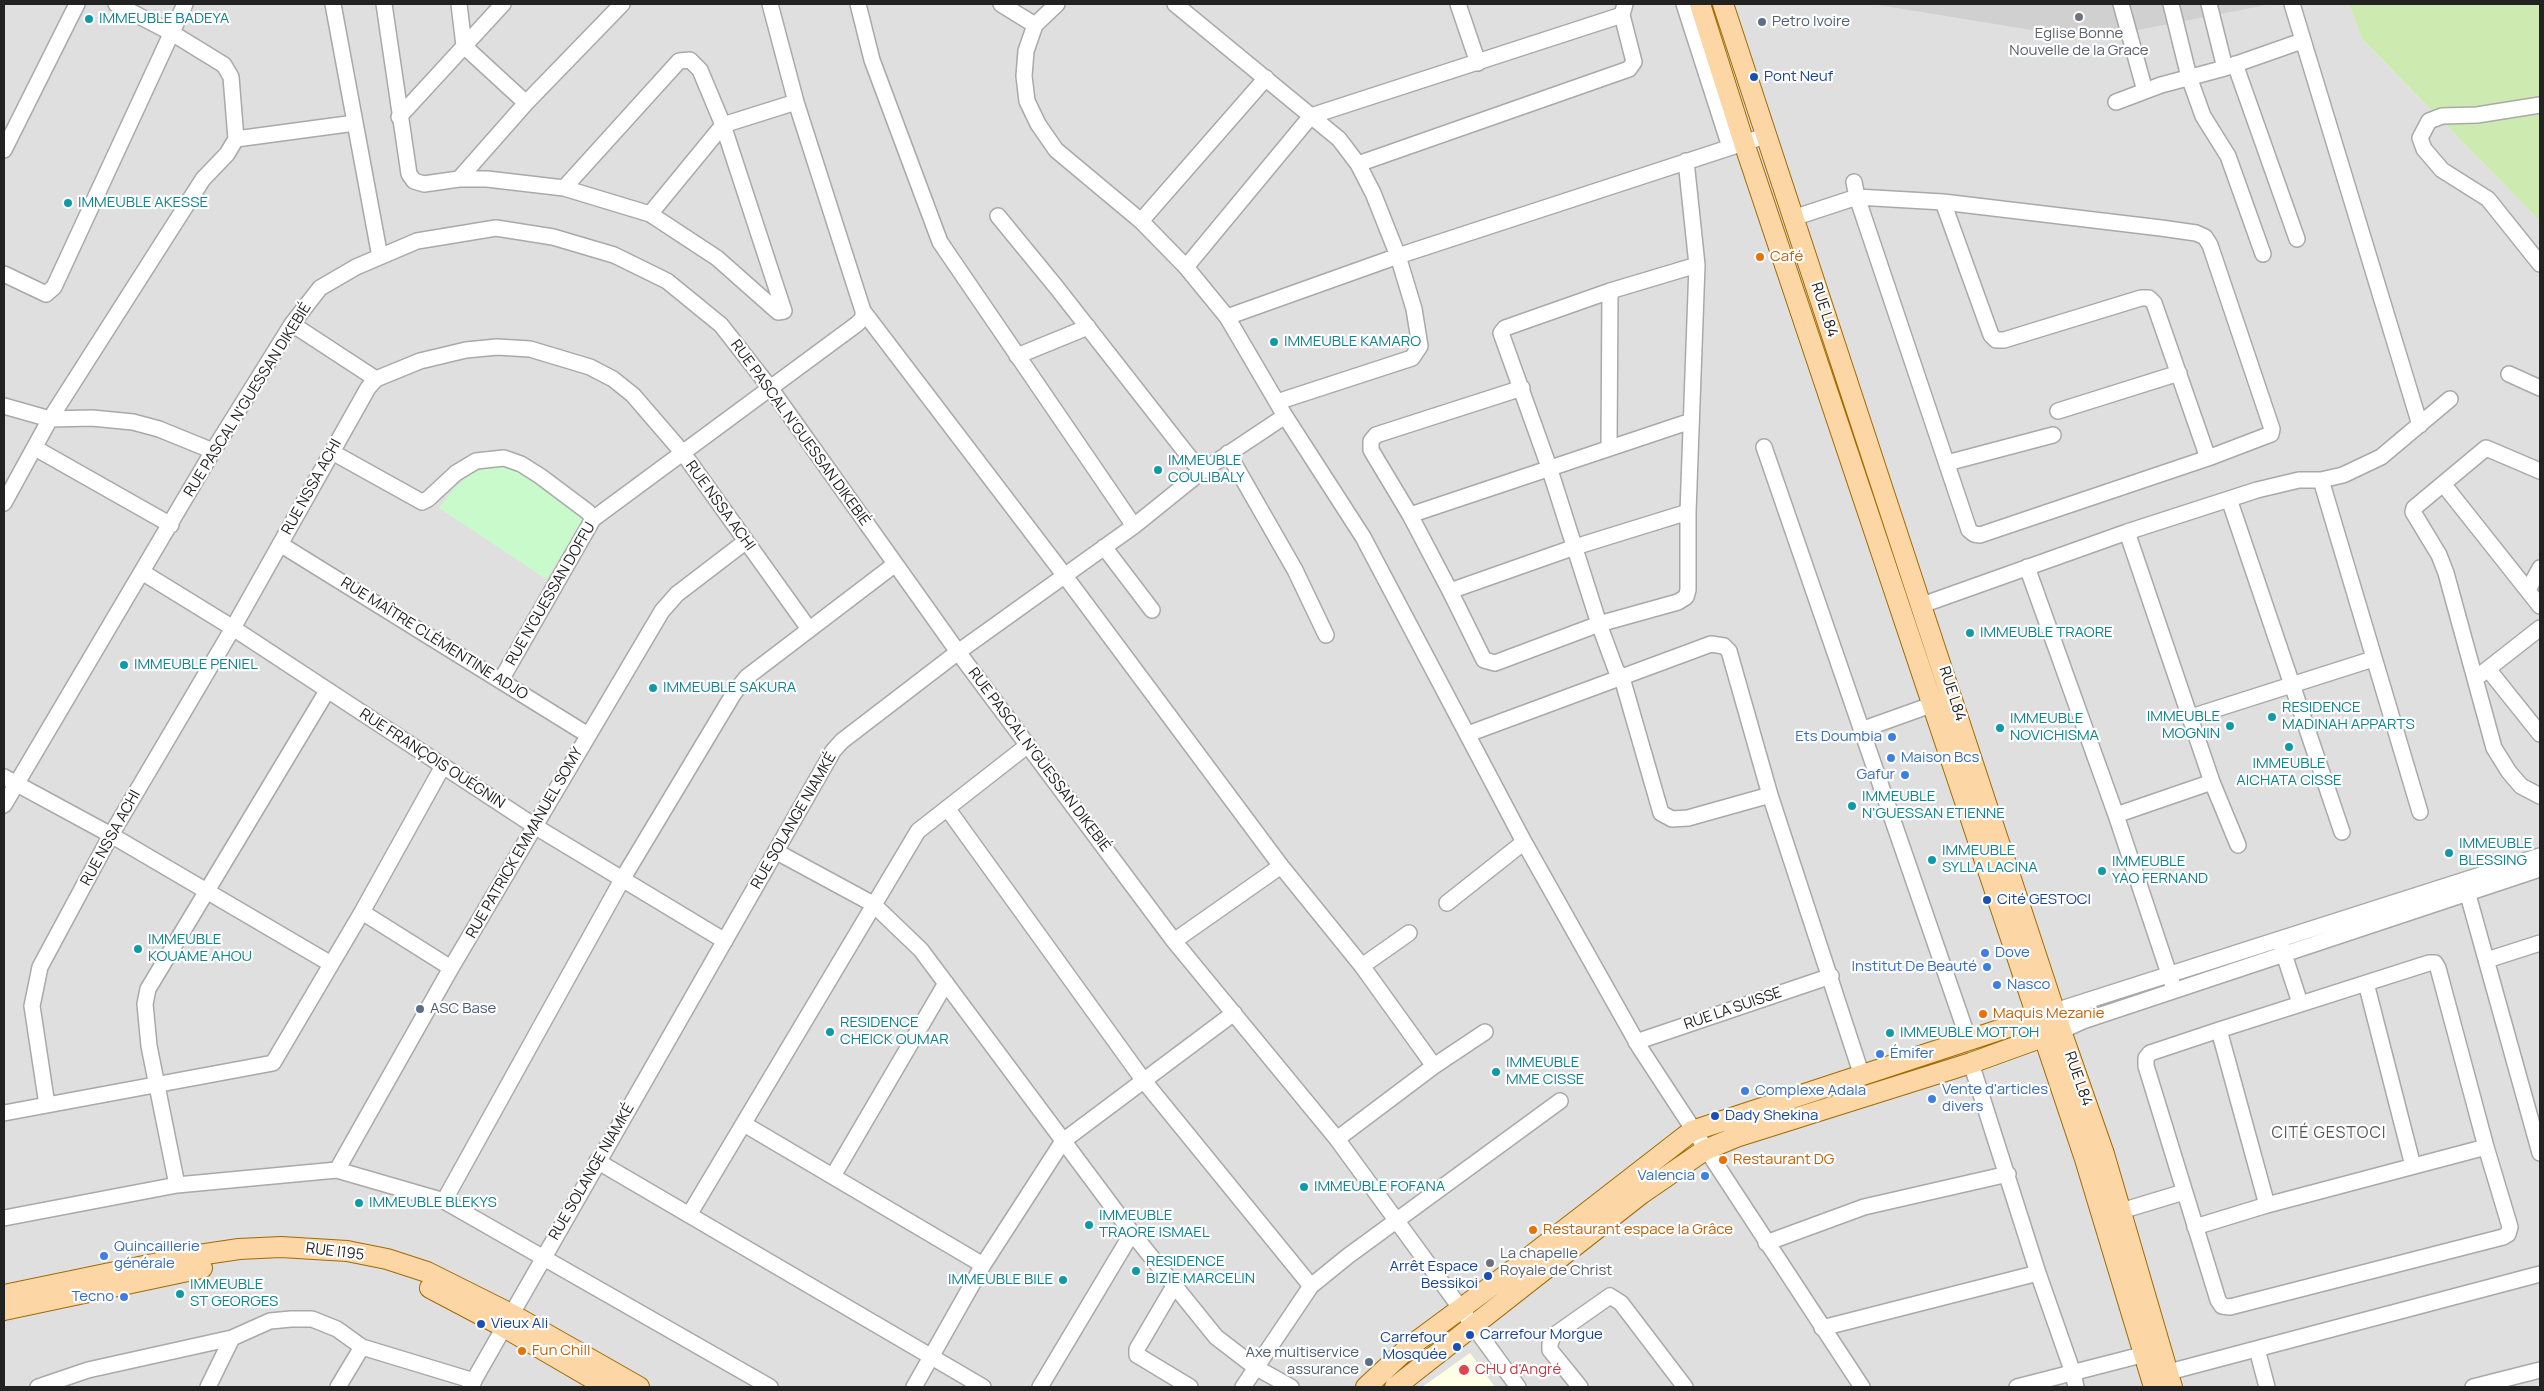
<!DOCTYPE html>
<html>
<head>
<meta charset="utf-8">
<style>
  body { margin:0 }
  #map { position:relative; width:2544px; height:1391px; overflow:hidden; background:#f2efe9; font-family:Manrope,sans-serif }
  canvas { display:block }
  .frame { position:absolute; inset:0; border:5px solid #222; pointer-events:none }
</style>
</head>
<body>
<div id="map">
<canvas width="2544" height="1391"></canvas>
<div class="frame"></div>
</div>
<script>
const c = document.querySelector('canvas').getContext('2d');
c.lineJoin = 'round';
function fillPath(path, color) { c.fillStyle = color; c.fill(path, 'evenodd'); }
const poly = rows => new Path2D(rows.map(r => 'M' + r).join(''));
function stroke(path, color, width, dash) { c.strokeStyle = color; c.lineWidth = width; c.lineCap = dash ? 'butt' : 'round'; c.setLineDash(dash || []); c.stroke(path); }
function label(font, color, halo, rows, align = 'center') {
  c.font = font + ' Manrope,sans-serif'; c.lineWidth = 4.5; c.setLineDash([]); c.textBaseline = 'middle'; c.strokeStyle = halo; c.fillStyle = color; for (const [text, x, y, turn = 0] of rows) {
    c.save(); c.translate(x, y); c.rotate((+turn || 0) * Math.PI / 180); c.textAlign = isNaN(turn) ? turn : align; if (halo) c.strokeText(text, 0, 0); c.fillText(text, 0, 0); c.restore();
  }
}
const residential = poly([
  [4,4,2349,4,2362,39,2540,221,2540,1387,4,1387]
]);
const education = poly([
  [1470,1353,1495,1387,1422,1387]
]);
const religious = poly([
  [1872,4,2271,4,2133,31,2038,31]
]);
const grass = poly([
  [2349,4,2540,4,2540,221,2362,39]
]);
const park = poly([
  [521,465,586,516,546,579,439,508,454,488,472,473,492,467]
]);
const minor = poly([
  [333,4,380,257],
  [384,4,409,174,414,181,424,184,459,179,487,179,564,188,650,214,717,258,778,312,784,311,723,125,700,70,690,60,679,61,564,188],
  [459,4,464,46,526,103],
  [770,4,796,102,863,311,1065,576,1281,866,1362,966,1434,1066],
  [858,4,872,60,940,242,1134,526],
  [1001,4,1035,25,1057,4],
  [1175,4,1339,139,1358,164,1373,193,1398,256,1414,309,1420,346,1412,358,1277,402],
  [1458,4,1478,63],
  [1684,4,1730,147],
  [2121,4,2145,91],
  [2171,4,2189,77,2203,116,2228,156,2263,254],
  [2209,4,2225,68],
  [2292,4,2420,425],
  [1035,25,1026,51,1024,76,1027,101,1038,124,1056,150,1141,221,1186,267,1227,317,1285,416,1363,537,1524,842,1640,1048,1862,1387],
  [2235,64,2297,239],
  [2116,102,2161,85,2225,68,2302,41],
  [2540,105,2477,115,2442,116,2429,121,2420,138,2424,149,2442,170,2488,199,2540,264],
  [399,117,503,4],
  [236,139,355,123],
  [4,150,77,4],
  [1686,161,1697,265,1688,512,1688,590,1686,597,1678,602,1599,624,1495,663,1484,660,1450,591,1575,547,1688,512],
  [1358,164,1629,69,1634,62,1622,15,1625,4],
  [459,179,526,103,622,4],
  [1943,202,1991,335,1996,340,2004,340,2141,298,2149,298,2154,303,2208,458],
  [650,214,723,125,796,102],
  [998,216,1057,288,1201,472],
  [1793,218,1857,197,1943,202,2161,228,2196,233,2205,237,2210,245,2272,429,2271,434,2208,458,1980,535,1974,534,1969,530,1857,197,1854,182],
  [1141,221,1266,78],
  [1697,265,1610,291,1505,328,1501,333,1549,467,1599,624,1616,670,1622,678,1661,813,1672,819,1688,818,1770,795],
  [1186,267,1311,116,1622,15],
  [4,274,46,294,54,287,185,4],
  [1227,317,1398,256,1765,136],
  [292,324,376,379],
  [1017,356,1088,327],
  [2509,374,2540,388],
  [4,406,50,419,92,418,133,422,159,429,213,451],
  [2058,411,2179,373],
  [1609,447,1610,291],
  [1764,447,1969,1041],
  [35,448,171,525],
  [332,452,422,502,428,499,456,473,476,461,504,458,521,464,540,476,588,512,593,519],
  [1228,453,1295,570,1326,635],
  [1947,463,2053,435],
  [2540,471,2486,448,2414,508,2413,512,2439,555,2446,573,2494,748,2509,772,2521,786,2540,796],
  [2321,480,2420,812],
  [2444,485,2540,606],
  [2229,499,2342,832],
  [4,503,50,419,203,179,227,154,236,139,231,77,224,65,172,33,116,4],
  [1410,515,1691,421],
  [2127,532,2212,782,2238,845],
  [280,544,588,735],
  [1104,547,1152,610],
  [2027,567,2116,815,2173,986],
  [142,572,233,628,536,827,725,941],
  [2528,590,2540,568],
  [1450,591,1410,515,1371,450,1371,441,1376,435,1522,388],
  [1922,605,2127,532,2257,490,2299,480,2321,480,2343,475,2381,457,2450,399],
  [2488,669,2540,734],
  [2480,675,2540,628],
  [501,680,593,519,857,324,863,318,863,311],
  [2191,717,2373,659],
  [1861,730,1931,705],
  [1468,734,1711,644,1724,646,1729,651,1770,795,1862,1076],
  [4,777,111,835,331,964],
  [4,805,213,451,292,324,320,288,356,267,417,241,496,228,553,237,614,255,667,281,721,325,771,389,958,652,1174,941,1337,1139,1518,1387],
  [947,808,1144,1081,1311,1286],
  [2116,815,2212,782],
  [777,852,873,904,921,950,1132,1233,1216,1337,1255,1367,1291,1387],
  [2465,884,2540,1153],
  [1447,903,1524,842],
  [362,912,451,968],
  [1174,941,1281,866],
  [2281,945,2300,1003],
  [2487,960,2540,943],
  [2429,963,2435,963,2438,968,2486,1147,2510,1227,2508,1234,2503,1237,2230,1307,2222,1306,2218,1300,2146,1066,2146,1058,2150,1053,2219,1030,2429,963],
  [1362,966,1409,933],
  [2366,983,2413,1166],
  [2055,1011,2540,856],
  [2219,1030,2267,1205],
  [2061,1031,2083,1021,2540,869],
  [1636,1042,1831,976],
  [1971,1063,2038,1273,2073,1373,2076,1387],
  [47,1105,32,1006,40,967,111,835,233,628,368,388,376,379,420,361,466,350,497,347,530,349,590,367,613,379,633,395,683,453,809,629],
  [4,1113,273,1063,362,912,443,766],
  [744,1124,983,1265],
  [1337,1139,1434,1066,1485,1032],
  [597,1161,983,1387],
  [337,1170,451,968,662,611,677,594,745,542],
  [833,1176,946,983],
  [177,1185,149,1046,145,1004,148,989,327,691],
  [444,1201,623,878,734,693,747,677,894,565],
  [2121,1211,2184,1192],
  [689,1215,918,831,1028,745],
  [4,1218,177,1185,337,1170,444,1201,770,1387],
  [2195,1227,2267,1205,2486,1147],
  [1766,1243,1864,1207,2008,1174],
  [1174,1286,1137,1349,1137,1355,1190,1387],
  [1822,1328,2038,1273],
  [2257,1349,2267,1387],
  [2169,1372,2540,1274],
  [38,1387,88,1370,232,1338,270,1321,291,1319,312,1319,337,1329,362,1347,474,1381],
  [208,1387,232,1338],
  [338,1387,362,1347],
  [470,1387,833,751,842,741,958,652,1134,526,1201,472,1285,416],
  [914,1387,983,1265,1063,1141,1234,1013],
  [1040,1387,1132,1233],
  [1243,1387,1311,1286,1348,1256,1560,1101],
  [1580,1387,1550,1350,1550,1344,1553,1336,1610,1296,1621,1303,1685,1387],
  [2017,1387,2153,1352],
  [2473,1387,2540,1370]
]);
const major = poly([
  [1700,4,1744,143,2085,1159,2154,1387],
  [1723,4,2061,1031,2104,1154,2172,1387],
  [430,1288,504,1327,607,1387],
  [4,1295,192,1256,239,1249,281,1247,347,1251,387,1259,427,1272,511,1314,639,1387],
  [4,1310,202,1268],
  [1366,1387,1409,1347,1509,1273,1692,1131,2048,1014],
  [1395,1387,1641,1194,1705,1150,1736,1137,1971,1063,2054,1033]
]);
const markers = [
  [2079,17,5,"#6b7280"],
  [89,19,5,"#0f9aa8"],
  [1762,22,5,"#5c6f8a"],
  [1754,77,5,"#1a4fb4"],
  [68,203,5,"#0f9aa8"],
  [1760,257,5,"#e8710a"],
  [1274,342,5,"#0f9aa8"],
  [1158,470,5,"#0f9aa8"],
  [1970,633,5,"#0f9aa8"],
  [124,665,5,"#0f9aa8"],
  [653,688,5,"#0f9aa8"],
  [2272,717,5,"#0f9aa8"],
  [2230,726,5,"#0f9aa8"],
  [2000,728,5,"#0f9aa8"],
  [1892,737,5,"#3f7fe0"],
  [2289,747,5,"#0f9aa8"],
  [1891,758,5,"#3f7fe0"],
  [1905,775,5,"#3f7fe0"],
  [1852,806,5,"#0f9aa8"],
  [2449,853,5,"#0f9aa8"],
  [1932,860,5,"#0f9aa8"],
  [2102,871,5,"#0f9aa8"],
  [1987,900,5,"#1a4fb4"],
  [138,949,5,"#0f9aa8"],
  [1985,953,5,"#3f7fe0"],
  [1987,967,5,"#3f7fe0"],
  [1997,985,5,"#3f7fe0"],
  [420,1009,5,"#5c6f8a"],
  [1983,1014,5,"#e8710a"],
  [830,1032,5,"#0f9aa8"],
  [1890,1033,5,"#0f9aa8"],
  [1880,1054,5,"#3f7fe0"],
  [1496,1072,5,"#0f9aa8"],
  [1745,1091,5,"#3f7fe0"],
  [1932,1099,5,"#3f7fe0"],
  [1715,1116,5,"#1a4fb4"],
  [1723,1160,5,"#e8710a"],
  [1705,1176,5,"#3f7fe0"],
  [1304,1187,5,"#0f9aa8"],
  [359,1203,5,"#0f9aa8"],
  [1089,1225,5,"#0f9aa8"],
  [1533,1230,5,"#e8710a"],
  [104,1256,5,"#3f7fe0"],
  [1490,1263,5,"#6b7280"],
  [1136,1271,5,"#0f9aa8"],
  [1488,1276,5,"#1a4fb4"],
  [1063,1280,5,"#0f9aa8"],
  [180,1294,5,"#0f9aa8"],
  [124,1297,5,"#3f7fe0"],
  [481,1324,5,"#1a4fb4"],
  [1470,1335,5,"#1a4fb4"],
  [1457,1347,5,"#1a4fb4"],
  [522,1351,5,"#e8710a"],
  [1369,1362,5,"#5c6f8a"],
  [1464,1370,6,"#e0444e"]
];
const cultureNames = [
  ["IMMEUBLE BADEYA",99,19],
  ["IMMEUBLE AKESSE",78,203],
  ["IMMEUBLE KAMARO",1284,342],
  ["IMMEUBLE",1168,461],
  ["COULIBALY",1168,478],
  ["IMMEUBLE TRAORE",1980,633],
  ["IMMEUBLE PENIEL",134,665],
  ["IMMEUBLE SAKURA",663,688],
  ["RESIDENCE",2282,708],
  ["MADINAH APPARTS",2282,725],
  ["IMMEUBLE",2220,717,"right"],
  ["MOGNIN",2220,734,"right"],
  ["IMMEUBLE",2010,719],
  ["NOVICHISMA",2010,736],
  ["IMMEUBLE",2289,764,"center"],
  ["AICHATA CISSE",2289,781,"center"],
  ["IMMEUBLE",1862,797],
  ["N'GUESSAN ETIENNE",1862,814],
  ["IMMEUBLE",2459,844],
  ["BLESSING",2459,861],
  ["IMMEUBLE",1942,851],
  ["SYLLA LACINA",1942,868],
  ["IMMEUBLE",2112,862],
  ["YAO FERNAND",2112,879],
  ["IMMEUBLE",148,940],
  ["KOUAME AHOU",148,957],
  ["RESIDENCE",840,1023],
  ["CHEICK OUMAR",840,1040],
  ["IMMEUBLE MOTTOH",1900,1033],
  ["IMMEUBLE",1506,1063],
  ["MME CISSE",1506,1080],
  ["IMMEUBLE FOFANA",1314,1187],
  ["IMMEUBLE BLEKYS",369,1203],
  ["IMMEUBLE",1099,1216],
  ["TRAORE ISMAEL",1099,1233],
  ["RESIDENCE",1146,1262],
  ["BIZIE MARCELIN",1146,1279],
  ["IMMEUBLE BILE",1053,1280,"right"],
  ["IMMEUBLE",190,1285],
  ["ST GEORGES",190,1302]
];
const serviceNames = [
  ["Petro Ivoire",1772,22],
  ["ASC Base",430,1009],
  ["Axe multiservice",1359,1353,"right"],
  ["assurance",1359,1370,"right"]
];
const worshipNames = [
  ["Eglise Bonne",2079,34],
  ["Nouvelle de la Grace",2079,51],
  ["La chapelle",1500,1254,"left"],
  ["Royale de Christ",1500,1271,"left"]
];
const transitNames = [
  ["Pont Neuf",1764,77],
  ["Cité GESTOCI",1997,900],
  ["Dady Shekina",1725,1116],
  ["Arrêt Espace",1478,1267,"right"],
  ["Bessikoi",1478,1284,"right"],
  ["Vieux Ali",491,1324],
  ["Carrefour Morgue",1480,1335],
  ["Carrefour",1447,1338,"right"],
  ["Mosquée",1447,1355,"right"]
];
const foodNames = [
  ["Café",1770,257],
  ["Maquis Mezanie",1993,1014],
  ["Restaurant DG",1733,1160],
  ["Restaurant espace la Grâce",1543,1230],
  ["Fun Chill",532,1351]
];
const streetNames = [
  ["RUE L84",1824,310,72],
  ["RUE PASCAL N'GUESSAN DIKEBIÉ",248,400,-58],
  ["RUE PASCAL N'GUESSAN DIKEBIÉ",800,433,54],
  ["RUE NSSA ACHI",312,487,-61],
  ["RUE NSSA ACHI",720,506,54],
  ["RUE N'GUESSAN DOFFU",551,594,-60],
  ["RUE MAÎTRE CLÉMENTINE ADJO",434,639,32],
  ["RUE L84",1952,694,72],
  ["RUE FRANÇOIS OUÉGNIN",432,759,33],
  ["RUE PASCAL N'GUESSAN DIKEBIÉ",1039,760,53],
  ["RUE SOLANGE NIAMKÉ",794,821,-60],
  ["RUE NSSA ACHI",111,838,-61],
  ["RUE PATRICK EMMANUEL SOMY",525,843,-60],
  ["RUE LA SUISSE",1733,1009,-19],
  ["RUE L84",2078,1079,71],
  ["RUE SOLANGE NIAMKÉ",592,1172,-60],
  ["RUE I195",335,1252,7]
];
const shopNames = [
  ["Ets Doumbia",1882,737,"right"],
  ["Maison Bcs",1901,758],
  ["Gafur",1895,775,"right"],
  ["Dove",1995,953],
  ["Institut De Beauté",1977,967,"right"],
  ["Nasco",2007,985],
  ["Émifer",1890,1054],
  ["Vente d'articles",1942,1090],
  ["divers",1942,1107],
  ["Complexe Adala",1755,1091],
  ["Valencia",1695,1176,"right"],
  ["Quincaillerie",114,1247],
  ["générale",114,1264],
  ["Tecno",114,1297,"right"]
];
const healthNames = [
  ["CHU d'Angré",1475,1370]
];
const neighbourhoodNames = [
  ["CITÉ GESTOCI",2329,1134]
];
fillPath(residential, '#e0dfdf');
fillPath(education, '#ffffe5');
fillPath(religious, '#d0d0d0');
fillPath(grass, '#cdebb0');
fillPath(park, '#c8facc');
stroke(minor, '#a9a9a9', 18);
stroke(major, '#a06b00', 22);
stroke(minor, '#fff', 15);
stroke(major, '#fcd6a4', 20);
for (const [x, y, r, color] of markers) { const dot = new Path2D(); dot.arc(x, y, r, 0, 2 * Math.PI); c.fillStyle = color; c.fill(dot); stroke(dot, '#fff', 2); }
label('15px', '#0d838f', '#fff', cultureNames, 'left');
label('15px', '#4e5e75', '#fff', serviceNames, 'left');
label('15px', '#5b616d', '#fff', worshipNames);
label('15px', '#164399', '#fff', transitNames, 'left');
label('15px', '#c56008', '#fff', foodNames, 'left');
label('15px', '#222', '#fff', streetNames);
label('15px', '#366cbe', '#fff', shopNames, 'left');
label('15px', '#be3a42', '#fff', healthNames, 'left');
c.letterSpacing = '1px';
label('16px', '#555', '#fff', neighbourhoodNames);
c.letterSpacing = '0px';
</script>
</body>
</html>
